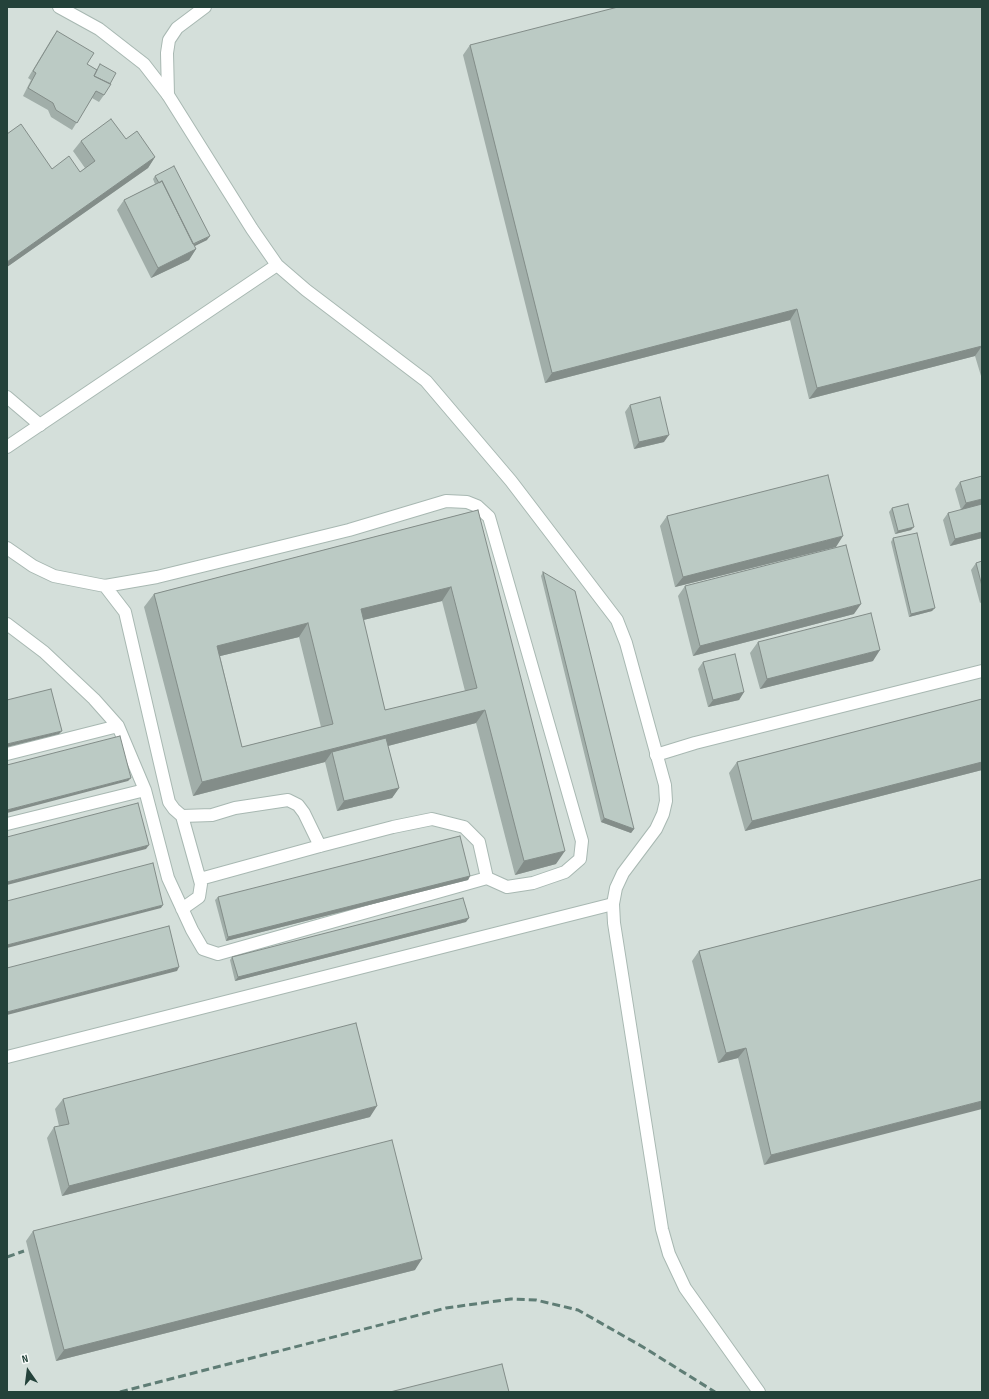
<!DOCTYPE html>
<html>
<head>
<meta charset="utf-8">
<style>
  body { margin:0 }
  #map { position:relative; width:989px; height:1399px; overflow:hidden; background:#e6efeb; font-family:"Sofia Sans Condensed",sans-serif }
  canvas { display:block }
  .frame { position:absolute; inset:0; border:8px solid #24423a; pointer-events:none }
  .north { position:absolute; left:8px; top:1351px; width:40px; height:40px; -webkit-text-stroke:3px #f7fbf9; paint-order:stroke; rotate:346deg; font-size:11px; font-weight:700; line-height:16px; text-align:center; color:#24423a }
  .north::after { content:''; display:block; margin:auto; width:14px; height:18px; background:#24423a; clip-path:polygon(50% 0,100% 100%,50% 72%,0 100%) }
</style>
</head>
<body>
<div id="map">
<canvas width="989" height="1399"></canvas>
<div class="frame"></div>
<div class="north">N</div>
</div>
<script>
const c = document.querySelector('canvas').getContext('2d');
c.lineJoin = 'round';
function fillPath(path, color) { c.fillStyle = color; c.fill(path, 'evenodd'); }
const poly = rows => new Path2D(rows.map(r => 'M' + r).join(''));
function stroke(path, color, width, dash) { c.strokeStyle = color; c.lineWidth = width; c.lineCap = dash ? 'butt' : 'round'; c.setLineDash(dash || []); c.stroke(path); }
const built = poly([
  [7,7,982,7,982,1392,7,1392]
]);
const lane = poly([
  [59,7,99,29,144,64,168,95],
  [7,397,40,425],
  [7,548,33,566,54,576,105,586,157,577,349,530,446,501,467,502,477,506,489,517,582,841,580,859,565,872,533,883,507,887,487,878,479,842,464,827,432,819,393,827,320,846,200,879],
  [105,586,125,612,169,802,174,809,182,816,212,815,235,808,288,800,298,805,304,813,320,846],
  [7,624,44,652,94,699,118,726,145,790,168,878,192,930,203,949,218,954,487,878],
  [7,754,118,726],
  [656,755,695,743,982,671],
  [182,816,201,884,199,897,182,909],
  [7,824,145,790],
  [7,1057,613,904]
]);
const street = poly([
  [205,7,177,28,169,40,167,53,168,95,252,229,277,265,306,290,426,381,511,481,617,620,626,643,665,785,666,801,663,814,656,829,623,873,616,888,613,904,614,923,662,1229,669,1254,685,1288,759,1392],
  [7,447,277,265]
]);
const rail = poly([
  [7,1257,24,1251],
  [120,1392,446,1308,511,1299,536,1300,578,1310,643,1347,715,1392]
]);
const wall = poly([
  [982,7,982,376,981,376,975,356,809,399,790,320,545,383,463,55,470,45],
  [57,31,87,64,97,70,100,64,104,95,99,102,92,98,72,130,51,117,48,110,23,96,31,80,28,78,52,38],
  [126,139,155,157,148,168,7,267,52,169,80,172,85,168,73,151,81,141],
  [155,176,207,240,194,246,196,249,189,260,151,278,117,210,124,200,155,184,153,179],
  [630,405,664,442,634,449,625,412],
  [960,482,982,538,950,546,943,520,948,513,961,510,955,489],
  [892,508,911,530,895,534,889,512],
  [478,510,556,864,515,875,476,723,388,746,399,788,392,798,337,811,325,762,193,796,144,607,154,594],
  [442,601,465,691,385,710,363,620],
  [299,637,321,727,242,747,220,656],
  [667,516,836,547,675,587,660,526],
  [893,538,932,611,909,617,891,542],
  [982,561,982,602,980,603,971,570,976,563],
  [543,572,634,829,631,833,601,822,541,576],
  [685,586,854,614,693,656,678,596],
  [758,642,873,661,760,689,750,653],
  [703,662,744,692,739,700,708,707,698,669],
  [982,699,982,770,745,831,729,773,737,762],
  [470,876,468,880,226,941,215,900,218,897],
  [982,879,764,1165,738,1058,718,1063,692,961,699,951],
  [466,922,235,981,230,960,232,957],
  [63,1099,370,1117,62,1196,47,1138,54,1127,59,1126,55,1109],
  [33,1231,415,1270,56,1361,26,1241]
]);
const shadedWall = poly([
  [155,157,148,168,7,267,7,262],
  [210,236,207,240,189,249,191,246],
  [196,249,189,260,151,278,158,268],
  [797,309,790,320,545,383,552,373],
  [982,346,975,356,809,399,817,388],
  [669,435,664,442,634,449,639,442],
  [982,499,982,505,961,510,966,503],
  [914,527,911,530,895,534,898,531],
  [982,532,982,538,950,546,955,539],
  [843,536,836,547,675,587,683,577],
  [451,587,442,601,351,623,361,609],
  [861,604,854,614,693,656,700,646],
  [935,608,932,611,909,617,911,614],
  [308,623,299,637,208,659,217,646],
  [880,650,873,661,760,689,767,679],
  [744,692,739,700,708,707,713,700],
  [485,710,476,723,334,760,332,752,325,762,193,796,202,782],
  [62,731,59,734,7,747,7,744],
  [982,762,982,770,745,831,752,821],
  [131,778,128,781,7,813,7,810],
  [399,788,392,798,337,811,344,801],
  [604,818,634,829,631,833,601,822],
  [149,845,146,849,7,885,7,882],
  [565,851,556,864,515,875,524,861],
  [470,876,468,880,226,941,228,937],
  [163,905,161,908,7,948,7,945],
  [469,918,466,922,235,981,238,977],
  [179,967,177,971,7,1015,7,1012],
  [746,1048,738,1058,718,1063,726,1053],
  [982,1101,982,1109,764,1165,771,1155],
  [377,1106,370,1117,62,1196,69,1186],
  [422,1259,415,1270,56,1361,64,1350]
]);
const building = poly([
  [618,7,982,7,982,346,817,388,797,309,552,373,470,45,618,7],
  [57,31,94,53,87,64,97,70,94,76,111,84,104,95,96,91,77,123,56,110,53,103,28,88,36,73,33,71,57,31],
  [100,64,116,73,110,84,94,76,100,64],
  [111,119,126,139,137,131,155,157,7,262,7,134,21,124,52,169,69,156,80,172,95,161,81,141,111,119],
  [174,166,210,236,193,244,162,181,159,183,155,176,174,166],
  [162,181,196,249,158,268,124,200,162,181],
  [660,397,669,435,639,442,630,405,660,397],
  [828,475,843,536,683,577,667,516,828,475],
  [982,476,982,499,966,503,960,482,982,476],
  [908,504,914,527,898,531,892,508,908,504],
  [982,504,982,532,955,539,948,513,982,504],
  [478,510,565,851,524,861,485,710,202,782,154,594,478,510],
  [451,587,477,688,385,710,361,609,451,587],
  [308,623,333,724,242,747,217,646,308,623],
  [917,533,935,608,911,614,893,538,917,533],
  [846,545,861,604,700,646,685,586,846,545],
  [982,561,982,586,976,563,982,561],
  [543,572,575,591,634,829,604,818,543,572],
  [871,613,880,650,767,679,758,642,871,613],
  [735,654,744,692,713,700,703,662,735,654],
  [51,689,62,731,7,744,7,700,51,689],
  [982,699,982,762,752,821,737,762,982,699],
  [120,736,131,778,7,810,7,765,120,736],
  [386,738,399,788,344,801,332,752,386,738],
  [138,803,149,845,7,882,7,837,138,803],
  [460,836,470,876,228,937,218,897,460,836],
  [153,863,163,905,7,945,7,901,153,863],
  [982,879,982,1101,771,1155,746,1048,726,1053,699,951,982,879],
  [463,898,469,918,238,977,232,957,463,898],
  [169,926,179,967,7,1012,7,968,169,926],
  [356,1023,377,1106,69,1186,54,1127,69,1124,63,1099,356,1023],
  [392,1140,422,1259,64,1350,33,1231,392,1140],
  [502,1364,509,1392,390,1392,502,1364]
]);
fillPath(built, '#d4dfda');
stroke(lane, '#a8b8b2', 14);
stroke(street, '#a8b8b2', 14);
stroke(lane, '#fff', 12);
stroke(street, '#fff', 12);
stroke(rail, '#5f7d75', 3, [8, 4]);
fillPath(wall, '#a1aea9');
fillPath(shadedWall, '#838d89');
fillPath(building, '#bbcac4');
stroke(building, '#838d89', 1);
</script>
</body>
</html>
